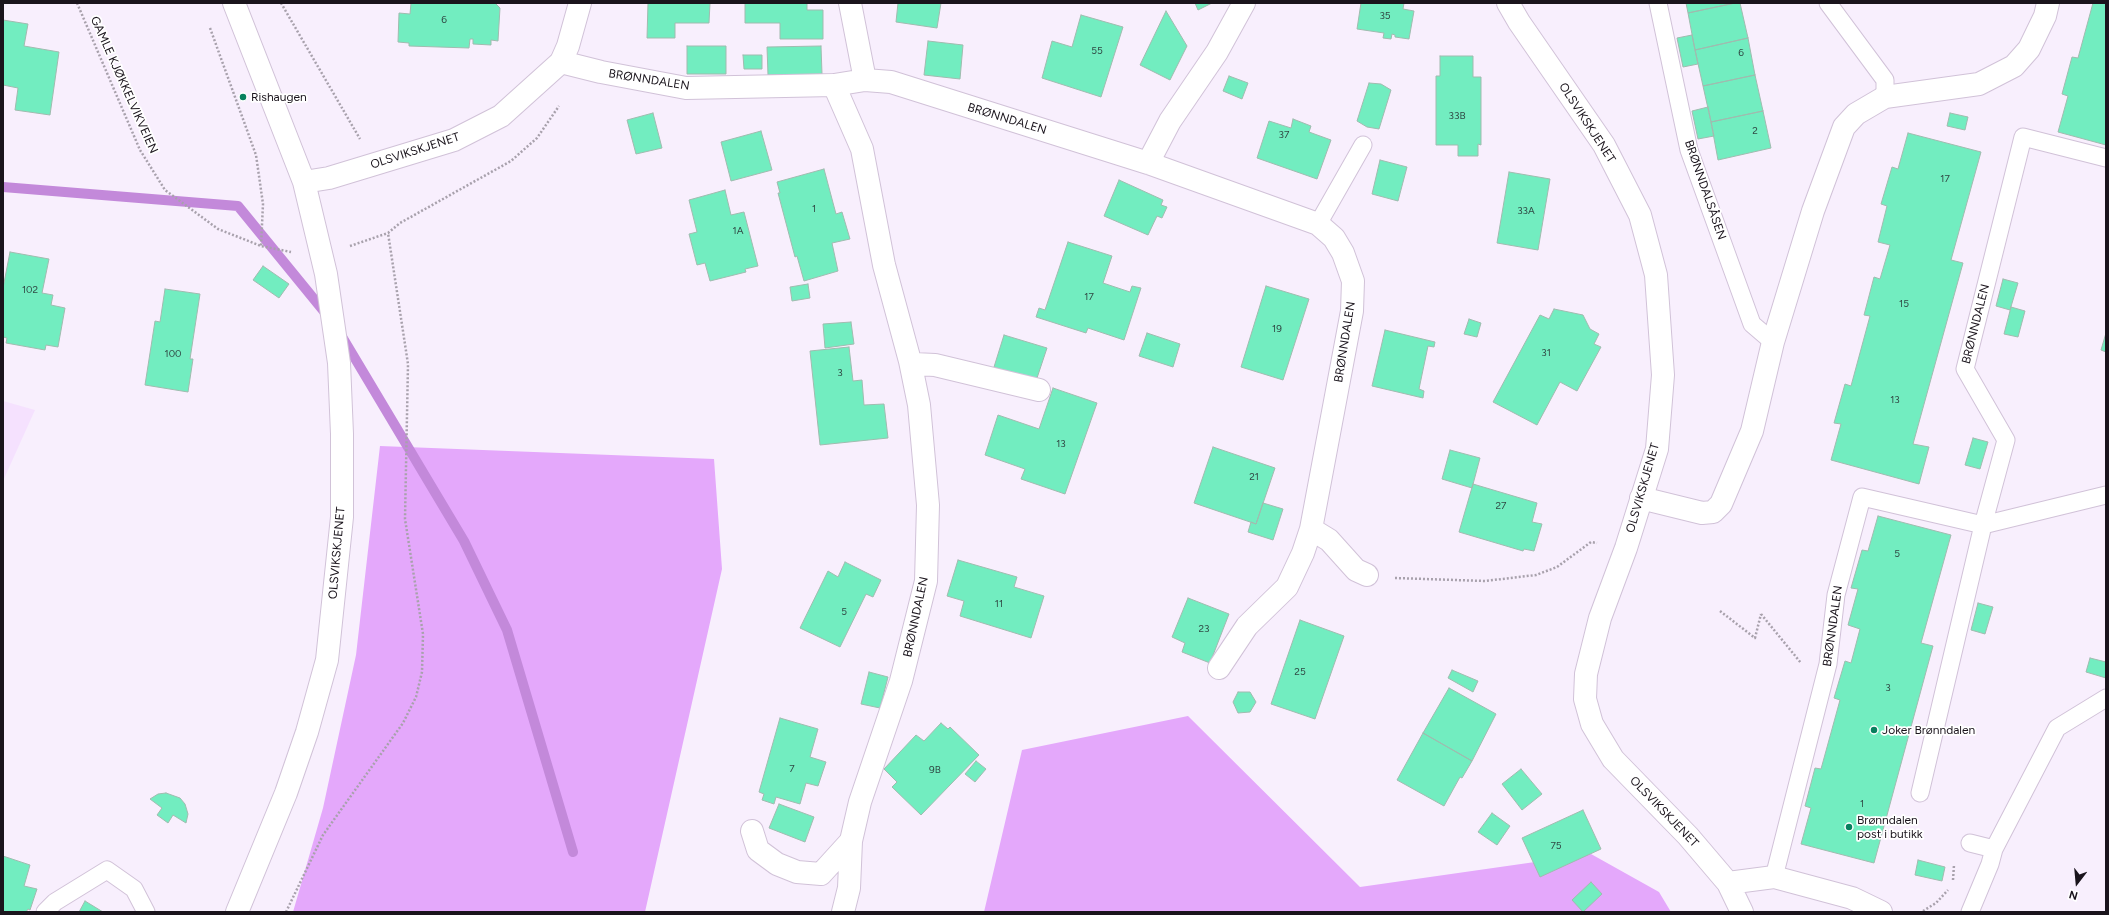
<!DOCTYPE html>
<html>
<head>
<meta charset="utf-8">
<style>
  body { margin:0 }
  #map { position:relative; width:2109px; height:915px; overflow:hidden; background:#f8effd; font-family:Figtree,sans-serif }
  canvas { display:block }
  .frame { position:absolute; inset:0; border:4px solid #1a141c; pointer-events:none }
  .north { position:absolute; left:2057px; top:863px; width:40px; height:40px; -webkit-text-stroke:3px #fff; paint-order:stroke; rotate:196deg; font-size:11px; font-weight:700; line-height:16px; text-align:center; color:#1a141c }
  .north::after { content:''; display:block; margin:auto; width:14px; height:18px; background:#1a141c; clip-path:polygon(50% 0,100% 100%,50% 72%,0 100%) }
</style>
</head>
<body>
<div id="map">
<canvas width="2109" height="915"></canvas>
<div class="frame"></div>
<div class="north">N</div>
</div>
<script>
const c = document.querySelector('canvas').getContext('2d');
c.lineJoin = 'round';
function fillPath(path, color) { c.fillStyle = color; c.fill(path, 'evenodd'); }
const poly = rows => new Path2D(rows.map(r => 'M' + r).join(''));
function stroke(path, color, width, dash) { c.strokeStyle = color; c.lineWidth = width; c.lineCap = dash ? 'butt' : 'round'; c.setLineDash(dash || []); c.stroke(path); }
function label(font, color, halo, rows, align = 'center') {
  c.font = font + ' Figtree,sans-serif'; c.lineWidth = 3.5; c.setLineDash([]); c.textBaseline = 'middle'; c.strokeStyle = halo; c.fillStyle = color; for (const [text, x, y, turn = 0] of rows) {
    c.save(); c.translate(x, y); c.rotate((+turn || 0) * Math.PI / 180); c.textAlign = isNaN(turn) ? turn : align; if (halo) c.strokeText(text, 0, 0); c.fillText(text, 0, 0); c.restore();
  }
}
const built = poly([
  [3,401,35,410,3,481]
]);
const forest = poly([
  [380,446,714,459,722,569,645,912,293,912,323,808,356,655],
  [1188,716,1360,887,1591,854,1659,892,1671,912,984,912,1022,750]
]);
const stream = poly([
  [3,187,238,206,327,315],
  [341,335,464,541,507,630,573,852]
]);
const building = poly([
  [411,3,495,3,500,8,498,41,491,40,491,45,473,44,473,39,470,39,469,48,409,46,409,43,398,42,399,13,410,14,411,3],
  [648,3,710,3,709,23,675,23,675,38,647,38,648,3],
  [745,3,807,3,807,10,823,10,823,39,780,39,780,23,745,23,745,3],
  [898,3,941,3,937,28,896,22,898,3],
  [1195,3,1212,3,1198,10,1195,3],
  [1361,3,1404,3,1403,9,1414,11,1409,39,1395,37,1395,35,1392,34,1391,39,1383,38,1384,33,1357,29,1361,3],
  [1686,3,1735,3,1688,13,1686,3],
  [1735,3,1740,3,1748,38,1695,50,1688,13,1735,3],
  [2093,3,2106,3,2106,145,2058,132,2068,96,2062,94,2072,57,2078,58,2093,3],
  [1166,11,1187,46,1170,80,1140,65,1166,11],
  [1081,15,1123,27,1101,97,1042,78,1052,41,1072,47,1081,15],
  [3,20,28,24,24,46,59,52,50,115,15,110,18,88,3,85,3,20],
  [1692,35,1698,64,1683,67,1677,38,1692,35],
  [1748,38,1755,75,1703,86,1695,50,1748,38],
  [928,41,963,45,960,79,924,75,928,41],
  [687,46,726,46,726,74,687,74,687,46],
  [821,46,822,74,768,75,767,47,821,46],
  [743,55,762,55,762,69,744,69,743,55],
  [1440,56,1473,56,1473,77,1481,77,1481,145,1478,144,1478,156,1458,156,1458,145,1436,145,1436,76,1440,76,1440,56],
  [1755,75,1763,111,1711,122,1703,86,1755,75],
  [1229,76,1248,83,1242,99,1223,91,1229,76],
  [1369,83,1381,84,1391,90,1379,129,1367,127,1357,121,1369,83],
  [1708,107,1714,136,1698,139,1692,111,1708,107],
  [1763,111,1771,148,1718,160,1711,122,1763,111],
  [653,113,662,148,636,154,627,120,653,113],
  [1950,113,1968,117,1965,130,1947,126,1950,113],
  [1293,119,1311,126,1309,132,1331,140,1317,179,1257,158,1269,121,1291,128,1293,119],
  [761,131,772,170,731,181,721,142,761,131],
  [1908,133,1981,152,1951,260,1963,263,1913,444,1929,447,1919,484,1831,460,1841,424,1834,423,1845,384,1851,386,1870,316,1864,315,1874,277,1880,279,1890,245,1878,242,1887,206,1881,204,1892,167,1898,169,1908,133],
  [1380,160,1407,167,1398,201,1372,194,1380,160],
  [824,169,836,214,842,212,850,239,832,243,838,271,804,281,797,256,795,257,778,193,780,193,777,182,824,169],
  [1509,172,1550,179,1538,250,1497,243,1509,172],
  [1119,180,1163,200,1161,205,1167,207,1162,218,1157,216,1148,235,1104,216,1119,180],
  [725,190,731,215,744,212,758,266,745,269,746,272,710,281,705,263,697,265,689,234,697,232,689,200,725,190],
  [1068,242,1112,256,1103,283,1130,292,1132,286,1141,288,1124,340,1088,328,1086,333,1036,317,1039,308,1045,310,1068,242],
  [10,252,49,259,42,293,53,295,51,305,65,308,58,347,46,345,45,350,6,343,7,338,3,337,3,288,10,252],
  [263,266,289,284,279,298,253,280,263,266],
  [2003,279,2018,283,2010,310,1996,306,2003,279],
  [808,284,810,298,792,301,790,287,808,284],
  [1266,286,1309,299,1283,380,1241,367,1266,286],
  [165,289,200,294,190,359,193,359,188,392,145,385,155,321,160,322,165,289],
  [2011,307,2025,311,2018,337,2004,334,2011,307],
  [1554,309,1583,315,1590,329,1599,334,1594,344,1601,347,1577,391,1560,382,1537,425,1493,402,1540,315,1549,319,1554,309],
  [1469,319,1481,323,1477,337,1464,334,1469,319],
  [851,322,854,344,825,348,823,324,851,322],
  [1385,330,1435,342,1434,347,1428,346,1419,389,1424,391,1423,398,1372,386,1385,330],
  [1147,333,1180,344,1173,367,1139,356,1147,333],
  [2106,333,2106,352,2101,350,2106,333],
  [1004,335,1047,348,1036,381,994,367,1004,335],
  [849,347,853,381,862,380,864,405,884,404,888,438,820,445,810,351,849,347],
  [1053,388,1097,403,1065,494,1021,479,1025,469,985,455,998,415,1039,429,1053,388],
  [1973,438,1988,442,1980,469,1965,465,1973,438],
  [1213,447,1275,468,1256,524,1194,503,1213,447],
  [1450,450,1480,458,1472,488,1442,479,1450,450],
  [1473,484,1537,503,1532,522,1542,524,1534,551,1524,549,1523,551,1459,532,1473,484],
  [1263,503,1283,509,1273,540,1248,532,1251,522,1256,524,1263,503],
  [1878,516,1951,535,1921,643,1933,646,1874,863,1801,844,1811,808,1805,806,1815,768,1821,769,1840,700,1834,698,1845,661,1851,663,1860,629,1848,625,1858,589,1851,588,1862,550,1868,551,1878,516],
  [958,560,1017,577,1014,587,1044,596,1031,638,960,616,964,601,947,596,958,560],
  [845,562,881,580,873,597,866,594,840,647,800,628,828,571,838,577,845,562],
  [1188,598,1229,614,1210,663,1182,652,1185,643,1172,637,1188,598],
  [1978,603,1993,607,1985,634,1971,630,1978,603],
  [1300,620,1344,636,1315,719,1271,704,1300,620],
  [2090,658,2106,662,2106,678,2086,672,2090,658],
  [1452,670,1478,681,1473,692,1448,678,1452,670],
  [869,672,888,677,880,708,861,704,869,672],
  [1449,688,1496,714,1472,761,1423,733,1449,688],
  [1238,692,1250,692,1256,702,1250,712,1238,713,1233,702,1238,692],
  [780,718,818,729,810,757,826,762,818,786,806,783,800,804,776,797,774,804,762,800,764,794,759,792,780,718],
  [941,723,948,729,950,727,979,755,921,815,892,787,897,782,884,769,916,735,924,741,941,723],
  [1423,733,1472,761,1462,778,1460,777,1444,806,1397,780,1423,733],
  [976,761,986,769,975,782,965,774,976,761],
  [1521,769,1542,794,1522,810,1502,784,1521,769],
  [166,793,180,798,185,804,188,814,186,823,173,815,168,823,157,815,162,808,150,799,158,794,166,793],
  [779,804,814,817,805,842,769,828,779,804],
  [1583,810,1601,849,1540,877,1522,838,1583,810],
  [1492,813,1510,826,1497,845,1478,832,1492,813],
  [3,856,30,865,24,886,37,889,30,910,28,909,26,912,3,912,3,856],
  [1918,860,1945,867,1942,881,1915,875,1918,860],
  [1591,882,1602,894,1583,912,1572,900,1591,882],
  [85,901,103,912,79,912,85,901]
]);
const path = poly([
  [77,3,140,150,165,190,218,229,261,246,291,252],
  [281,3,360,139],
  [210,28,256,155,263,204,261,246],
  [350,246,388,233,400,223,511,161,537,138,559,106],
  [1395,578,1485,581,1536,575,1557,567,1591,542,1597,543],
  [1720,611,1755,638,1761,614],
  [1761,614,1801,663],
  [1953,880,1954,865],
  [1923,911,1936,903,1948,890],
  [286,912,323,835,403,723,416,697,422,672,423,634,405,519,408,364,388,233]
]);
const lane = poly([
  [1658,3,1689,150,1752,324,1773,342],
  [1828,3,1885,80,1885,97],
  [1318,224,1363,145],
  [1920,793,1983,525,2006,440,1965,369,2023,137,2106,158],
  [1970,843,1994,849],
  [1774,877,1828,664,1836,595,1862,497,1983,525,2106,495],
  [45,912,55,902,107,870,134,889,146,912],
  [1970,912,1990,864,1994,849,2057,728,2106,698]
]);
const street = poly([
  [850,3,865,80],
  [561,62,601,72,686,88,834,85,865,80,891,82,1148,163,1318,224,1334,238,1343,253,1353,281,1352,311,1311,529,1303,553,1287,587,1247,626,1219,668],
  [834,85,862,149,884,265,910,361,919,405,928,505,926,581,901,681,860,802,851,841,849,888,843,912],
  [1148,163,1170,121,1217,52,1244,3],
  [910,361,914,364,935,365,1039,390],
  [1641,498,1702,513,1713,512,1721,504,1752,431,1773,342,1813,211,1844,127,1856,114,1885,97,1979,84,2014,66,2029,49,2045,16,2048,3],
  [1311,529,1329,540,1356,570,1367,575],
  [752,831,758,850,777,864,797,872,821,874,851,841]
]);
const secondary = poly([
  [234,3,304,182,326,274,339,363,342,434,342,517,327,660,307,732,286,793,237,912],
  [1508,3,1519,22,1604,145,1640,215,1656,275,1663,375,1657,449,1626,548,1600,618,1586,674,1585,699,1592,724,1613,759,1688,836,1728,883,1742,912],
  [304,182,329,178,454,140,501,116,561,62,568,46,580,3],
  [1728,883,1774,877,1852,898,1881,912]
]);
const markers = [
  [243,97,4,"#07805e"],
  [1874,730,4,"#07805e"],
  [1849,827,4,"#07805e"]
];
const numberNames = [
  ["35",1385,16],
  ["6",444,20],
  ["55",1097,51],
  ["6",1741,53],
  ["33B",1457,116],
  ["2",1755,131],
  ["37",1284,135],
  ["17",1945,179],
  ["1",814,209],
  ["33A",1526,211],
  ["1A",738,231],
  ["102",30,290],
  ["17",1089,297],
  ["15",1904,304],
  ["19",1277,329],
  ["31",1546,353],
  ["100",173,354],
  ["3",840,373],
  ["13",1895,400],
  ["13",1061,444],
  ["21",1254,477],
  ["27",1501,506],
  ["5",1897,554],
  ["11",999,604],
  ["5",844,612],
  ["23",1204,629],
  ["25",1300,672],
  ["3",1888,688],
  ["7",792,769],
  ["9B",935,770],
  ["1",1862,804],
  ["75",1556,846]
];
const streetNames = [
  ["BRØNNDALEN",649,80,9],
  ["GAMLE KJØKKELVIKVEIEN",124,85,66],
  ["BRØNNDALEN",1007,119,17],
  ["OLSVIKSKJENET",1587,123,57],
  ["OLSVIKSKJENET",415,151,-18],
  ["BRØNNDALSÅSEN",1705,190,71],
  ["BRØNNDALEN",1976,324,-76],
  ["BRØNNDALEN",1345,342,-81],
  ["OLSVIKSKJENET",1643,488,-74],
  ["OLSVIKSKJENET",337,553,-85],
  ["BRØNNDALEN",916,617,-78],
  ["BRØNNDALEN",1833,626,-82],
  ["OLSVIKSKJENET",1664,812,46]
];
const poiNames = [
  ["Rishaugen",251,97],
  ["Joker Brønndalen",1882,730],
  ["Brønndalen",1857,820],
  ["post i butikk",1857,834]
];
fillPath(built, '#f5e1fe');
fillPath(forest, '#e4a8fb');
stroke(stream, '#c389da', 10);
fillPath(building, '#72edc0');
stroke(building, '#a0bbaf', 1);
stroke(lane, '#d1c2d8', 19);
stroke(street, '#d1c2d8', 24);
stroke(secondary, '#d1c2d8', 24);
stroke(path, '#a8a1ac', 2.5, [2, 2]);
stroke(lane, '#fff', 17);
stroke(street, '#fff', 22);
stroke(secondary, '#fff', 22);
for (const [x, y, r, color] of markers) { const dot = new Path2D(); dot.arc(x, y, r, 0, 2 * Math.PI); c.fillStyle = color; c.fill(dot); stroke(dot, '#fff', 1.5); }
label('10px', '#304a45', null, numberNames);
label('12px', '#1a141c', '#fff', streetNames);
label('12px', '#1a141c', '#fff', poiNames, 'left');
</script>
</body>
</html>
